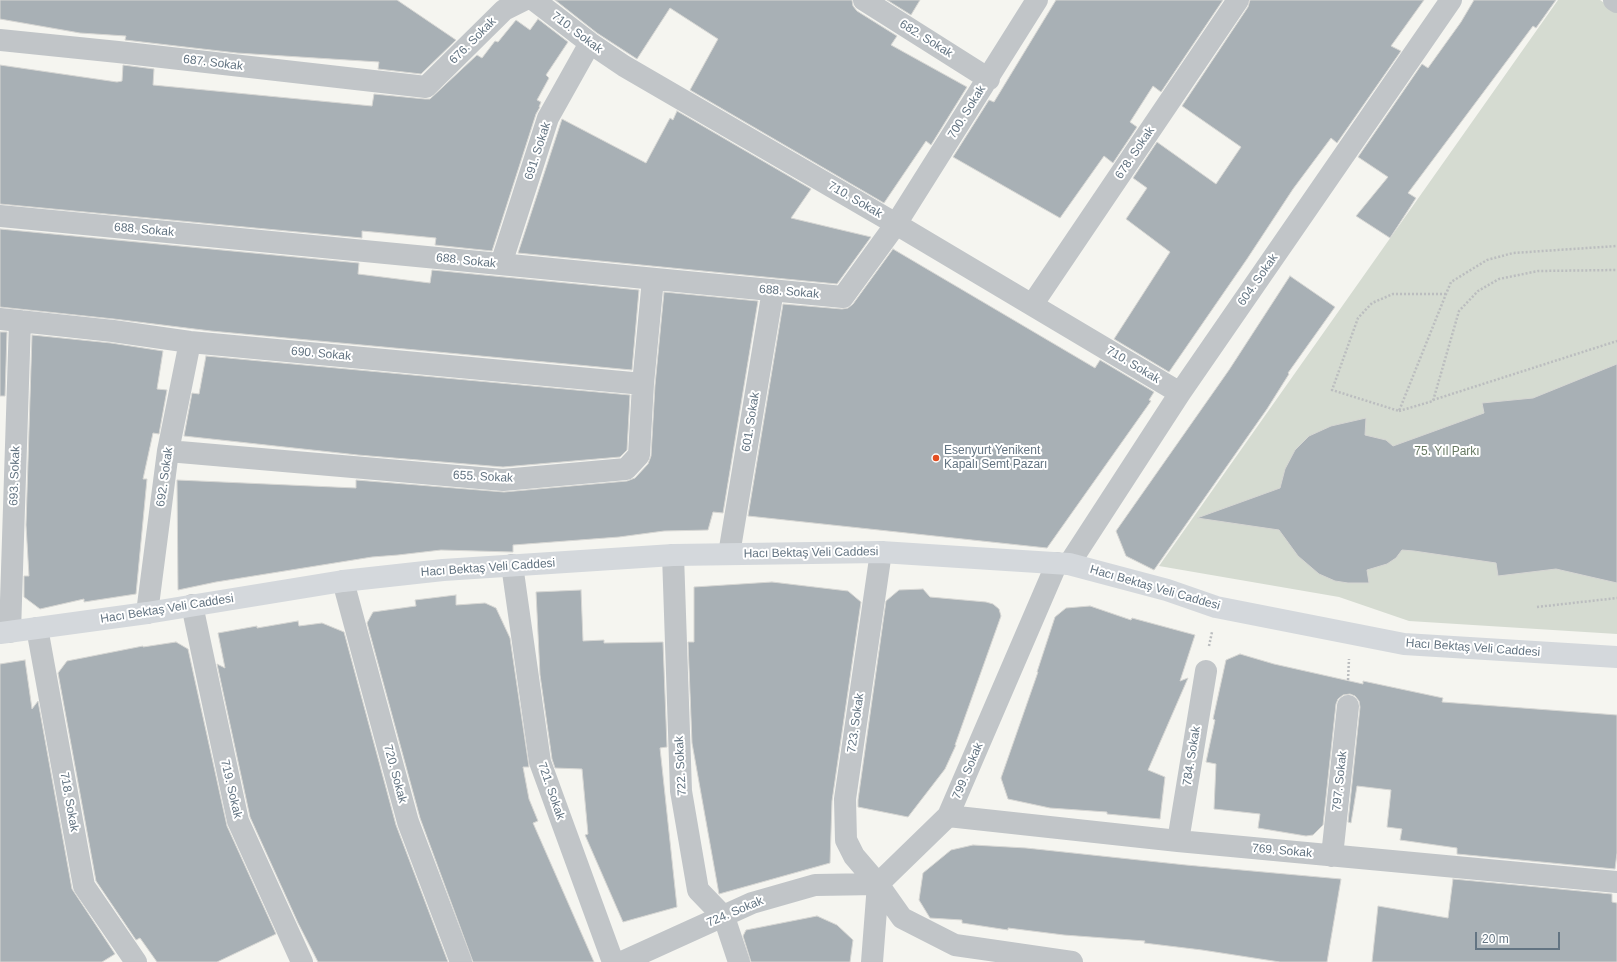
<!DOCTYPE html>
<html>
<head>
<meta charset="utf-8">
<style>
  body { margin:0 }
  #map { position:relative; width:1617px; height:962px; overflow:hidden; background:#f5f5f0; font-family:Arial,sans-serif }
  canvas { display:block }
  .scale { position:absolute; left:1475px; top:932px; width:85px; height:18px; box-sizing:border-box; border:2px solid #637482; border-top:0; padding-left:5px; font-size:12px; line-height:14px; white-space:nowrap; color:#637482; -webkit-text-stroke:3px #fff; paint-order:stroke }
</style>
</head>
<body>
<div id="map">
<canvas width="1617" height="962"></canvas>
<div class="scale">20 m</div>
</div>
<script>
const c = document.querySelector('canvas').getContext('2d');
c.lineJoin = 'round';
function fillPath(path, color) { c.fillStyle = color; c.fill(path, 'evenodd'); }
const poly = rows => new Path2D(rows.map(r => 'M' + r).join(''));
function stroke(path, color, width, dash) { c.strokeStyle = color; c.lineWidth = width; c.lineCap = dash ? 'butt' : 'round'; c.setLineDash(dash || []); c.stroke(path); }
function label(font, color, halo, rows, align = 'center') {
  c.font = font + ' Arial,sans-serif'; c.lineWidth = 4; c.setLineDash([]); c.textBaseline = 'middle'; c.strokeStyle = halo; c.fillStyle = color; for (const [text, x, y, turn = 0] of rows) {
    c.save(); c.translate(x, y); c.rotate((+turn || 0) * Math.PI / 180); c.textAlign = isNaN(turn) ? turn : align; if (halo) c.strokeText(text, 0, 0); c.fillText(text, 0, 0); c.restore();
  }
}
const green = poly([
  [1558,0,1600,0,1617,12,1617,634,1409,621,1339,597,1159,566]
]);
const building = poly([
  [0,0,397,0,456,40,421,74,378,69,379,62,237,53,125,40,126,36,80,33,0,19,0,0],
  [555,0,852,0,853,6,857,11,897,36,891,45,967,87,931,145,926,141,884,203,690,90,718,39,670,8,637,59,597,33,555,0],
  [887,0,920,0,911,15,887,0],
  [1056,0,1223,0,1161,92,1153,86,1130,122,1137,127,1113,163,1104,156,1060,218,953,157,989,100,994,102,1056,0],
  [1250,0,1424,0,1391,46,1401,51,1337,143,1331,138,1293,189,1247,259,1169,372,1114,339,1170,252,1126,219,1147,188,1133,178,1157,142,1216,184,1241,147,1182,106,1248,7,1250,0],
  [1474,0,1556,0,1536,28,1533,26,1408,193,1416,198,1390,238,1356,216,1388,177,1358,157,1422,64,1428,68,1461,22,1474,0],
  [538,19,568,42,546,75,549,78,537,100,541,102,539,107,540,107,536,114,492,251,435,245,436,238,384,233,362,231,362,238,0,204,0,65,117,82,122,81,123,65,154,69,153,85,372,106,374,94,425,99,430,99,477,55,482,58,495,41,498,42,516,20,530,30,538,19],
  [677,111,811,189,791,218,871,237,837,284,518,253,562,119,646,163,670,118,673,120,677,111],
  [0,229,359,263,358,274,430,283,432,270,639,290,632,370,211,331,114,319,0,307,0,229],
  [893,249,1095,368,1100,360,1154,392,1149,400,1151,401,1047,548,748,516,783,304,842,309,848,308,853,304,893,249],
  [1290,276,1335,307,1288,373,1289,374,1267,409,1154,570,1126,556,1116,531,1229,370,1290,276],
  [664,292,758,301,723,513,713,512,708,530,664,531,619,537,513,545,513,552,441,550,398,555,372,557,216,582,178,590,177,480,356,488,356,480,504,492,627,481,635,478,648,464,651,456,655,385,664,292],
  [0,332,7,332,5,396,0,396,0,332],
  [32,335,111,343,163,351,157,389,167,390,159,434,153,433,143,479,147,479,136,594,84,602,84,599,40,609,24,597,24,576,29,576,26,525,32,335],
  [206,356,630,395,627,450,620,457,503,467,358,455,184,436,192,393,199,394,206,356],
  [1617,364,1617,583,1556,569,1498,576,1496,563,1414,551,1402,550,1396,558,1387,564,1367,570,1369,583,1348,583,1335,581,1319,574,1298,556,1279,530,1197,518,1280,488,1285,469,1295,450,1309,436,1331,426,1366,418,1365,435,1386,440,1393,446,1484,413,1482,403,1533,398,1617,364],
  [772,582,848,591,861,602,832,801,830,863,719,894,692,743,688,642,694,642,694,587,772,582],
  [923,589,930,597,986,602,993,604,999,609,1001,616,955,745,956,745,945,769,908,817,858,807,858,800,886,601,899,590,923,589],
  [581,590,583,641,604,640,604,643,663,642,667,747,660,748,677,907,623,922,585,835,588,834,582,769,555,768,552,759,540,675,536,592,581,590],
  [456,595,456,605,485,603,496,608,510,638,529,767,523,767,529,799,538,821,533,823,594,962,473,962,420,818,367,623,373,612,416,606,415,600,456,595],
  [1090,606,1131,620,1132,618,1195,635,1180,681,1188,678,1148,770,1165,777,1160,819,1107,814,1107,812,1050,808,1008,799,1001,778,1038,672,1037,672,1055,617,1066,608,1090,606],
  [298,621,299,626,322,623,344,632,396,825,448,962,318,962,298,923,250,817,217,664,225,668,218,633,257,626,257,628,298,621],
  [176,642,188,649,227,826,276,934,217,962,157,962,140,938,136,940,96,881,58,673,67,661,143,646,143,647,176,642],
  [1240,654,1274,664,1363,684,1363,681,1443,698,1442,702,1617,715,1617,853,1615,869,1457,854,1457,848,1400,840,1402,829,1387,827,1391,790,1357,786,1351,823,1348,822,1360,707,1359,701,1355,696,1350,694,1343,695,1338,699,1336,704,1323,825,1313,835,1306,836,1258,828,1260,814,1214,809,1216,764,1206,762,1215,720,1213,719,1226,660,1240,654],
  [25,660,32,709,38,701,72,889,115,954,102,962,0,962,0,664,25,660],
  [973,845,1026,848,1186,865,1341,879,1327,962,1280,962,1202,950,1144,943,1145,941,1064,935,1008,928,1008,930,962,923,962,920,930,918,919,900,923,873,951,850,973,845],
  [1453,879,1612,894,1612,902,1617,903,1617,962,1372,962,1378,906,1448,918,1453,879],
  [817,916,837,925,853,940,850,962,751,962,743,936,746,930,817,916]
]);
const path = poly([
  [1446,294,1393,294,1372,303,1358,318,1332,390,1399,411,1446,294,1451,282,1487,260,1513,253,1617,246],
  [1433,400,1617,341],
  [1399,411,1433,401,1459,311,1478,291,1499,279,1538,271,1617,270],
  [1537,607,1617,598],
  [1209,646,1212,632],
  [1348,680,1349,659]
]);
const minor = poly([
  [534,0,590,43,624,66,896,224,1180,393],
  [864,0,989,79],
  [1614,0,1617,2],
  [0,40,118,52,426,87,504,10,524,0],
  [0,216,843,297,896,224,1037,0],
  [501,264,548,118,590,43],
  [1032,305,1238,0],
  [0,319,113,331,190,342,643,384],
  [168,451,503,480,626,469,639,455,643,384,653,279],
  [881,552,845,799,846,840,854,856,878,884,902,918,955,945,1072,962],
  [729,554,773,290],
  [673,555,681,791,698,890,724,917,739,962],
  [1069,564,1180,393,1451,0],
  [512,565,540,762,613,962],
  [343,581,408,822,461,962],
  [192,605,238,821,302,962],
  [147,613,168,451,190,342],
  [37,628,84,886,136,962],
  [10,632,20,321],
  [948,816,1178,841,1617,882],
  [1178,841,1206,671],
  [1332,856,1348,706],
  [622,962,752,903,815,885,878,884],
  [872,962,878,884,948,816,1057,563]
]);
const major = poly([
  [0,633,147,613,343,581,443,570,673,555,881,552,1069,564,1167,590,1216,607,1404,644,1617,657]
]);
const markers = [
  [936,458,4,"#e34e21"]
];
const streetNames = [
  ["710. Sokak",577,33,37],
  ["682. Sokak",926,39,32],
  ["676. Sokak",473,41,-45],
  ["687. Sokak",213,63,7],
  ["700. Sokak",967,112,-58],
  ["691. Sokak",538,151,-72],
  ["678. Sokak",1135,153,-56],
  ["710. Sokak",855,200,30],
  ["688. Sokak",144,230,5],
  ["688. Sokak",466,261,6],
  ["604. Sokak",1258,280,-55],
  ["688. Sokak",789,292,5],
  ["690. Sokak",321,354,5],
  ["710. Sokak",1133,365,31],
  ["601. Sokak",751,422,-81],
  ["693. Sokak",15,476,-88],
  ["692. Sokak",165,477,-82],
  ["655. Sokak",483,477,3],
  ["Hacı Bektaş Veli Caddesi",811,553,-1],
  ["Hacı Bektaş Veli Caddesi",488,568,-4],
  ["Hacı Bektaş Veli Caddesi",1155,588,16],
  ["Hacı Bektaş Veli Caddesi",167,609,-9],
  ["Hacı Bektaş Veli Caddesi",1473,648,4],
  ["723. Sokak",856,723,-82],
  ["784. Sokak",1192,756,-81],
  ["722. Sokak",681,766,-93],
  ["799. Sokak",968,771,-67],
  ["720. Sokak",395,774,75],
  ["797. Sokak",1340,781,-84],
  ["719. Sokak",231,789,77],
  ["721. Sokak",551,791,71],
  ["718. Sokak",69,802,80],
  ["769. Sokak",1282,851,5],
  ["724. Sokak",735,912,-23]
];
const poiNames = [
  ["Esenyurt Yenikent",944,451],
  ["Kapalı Semt Pazarı",944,465]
];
const parkNames = [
  ["75. Yıl Parkı",1447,452]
];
fillPath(green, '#d5dbd1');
fillPath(building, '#a8b0b5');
stroke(building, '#d6d6d3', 1);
stroke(path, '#bbbdbf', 2.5, [2, 2]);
stroke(minor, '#c1c5c8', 22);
stroke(major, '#d4d8dc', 22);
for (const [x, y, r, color] of markers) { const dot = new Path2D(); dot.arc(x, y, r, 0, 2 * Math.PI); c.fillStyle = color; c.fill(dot); stroke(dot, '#fff', 1.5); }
label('12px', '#637482', '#fff', streetNames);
label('12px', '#637482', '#fff', poiNames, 'left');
label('12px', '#677962', '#fff', parkNames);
</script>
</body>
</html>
